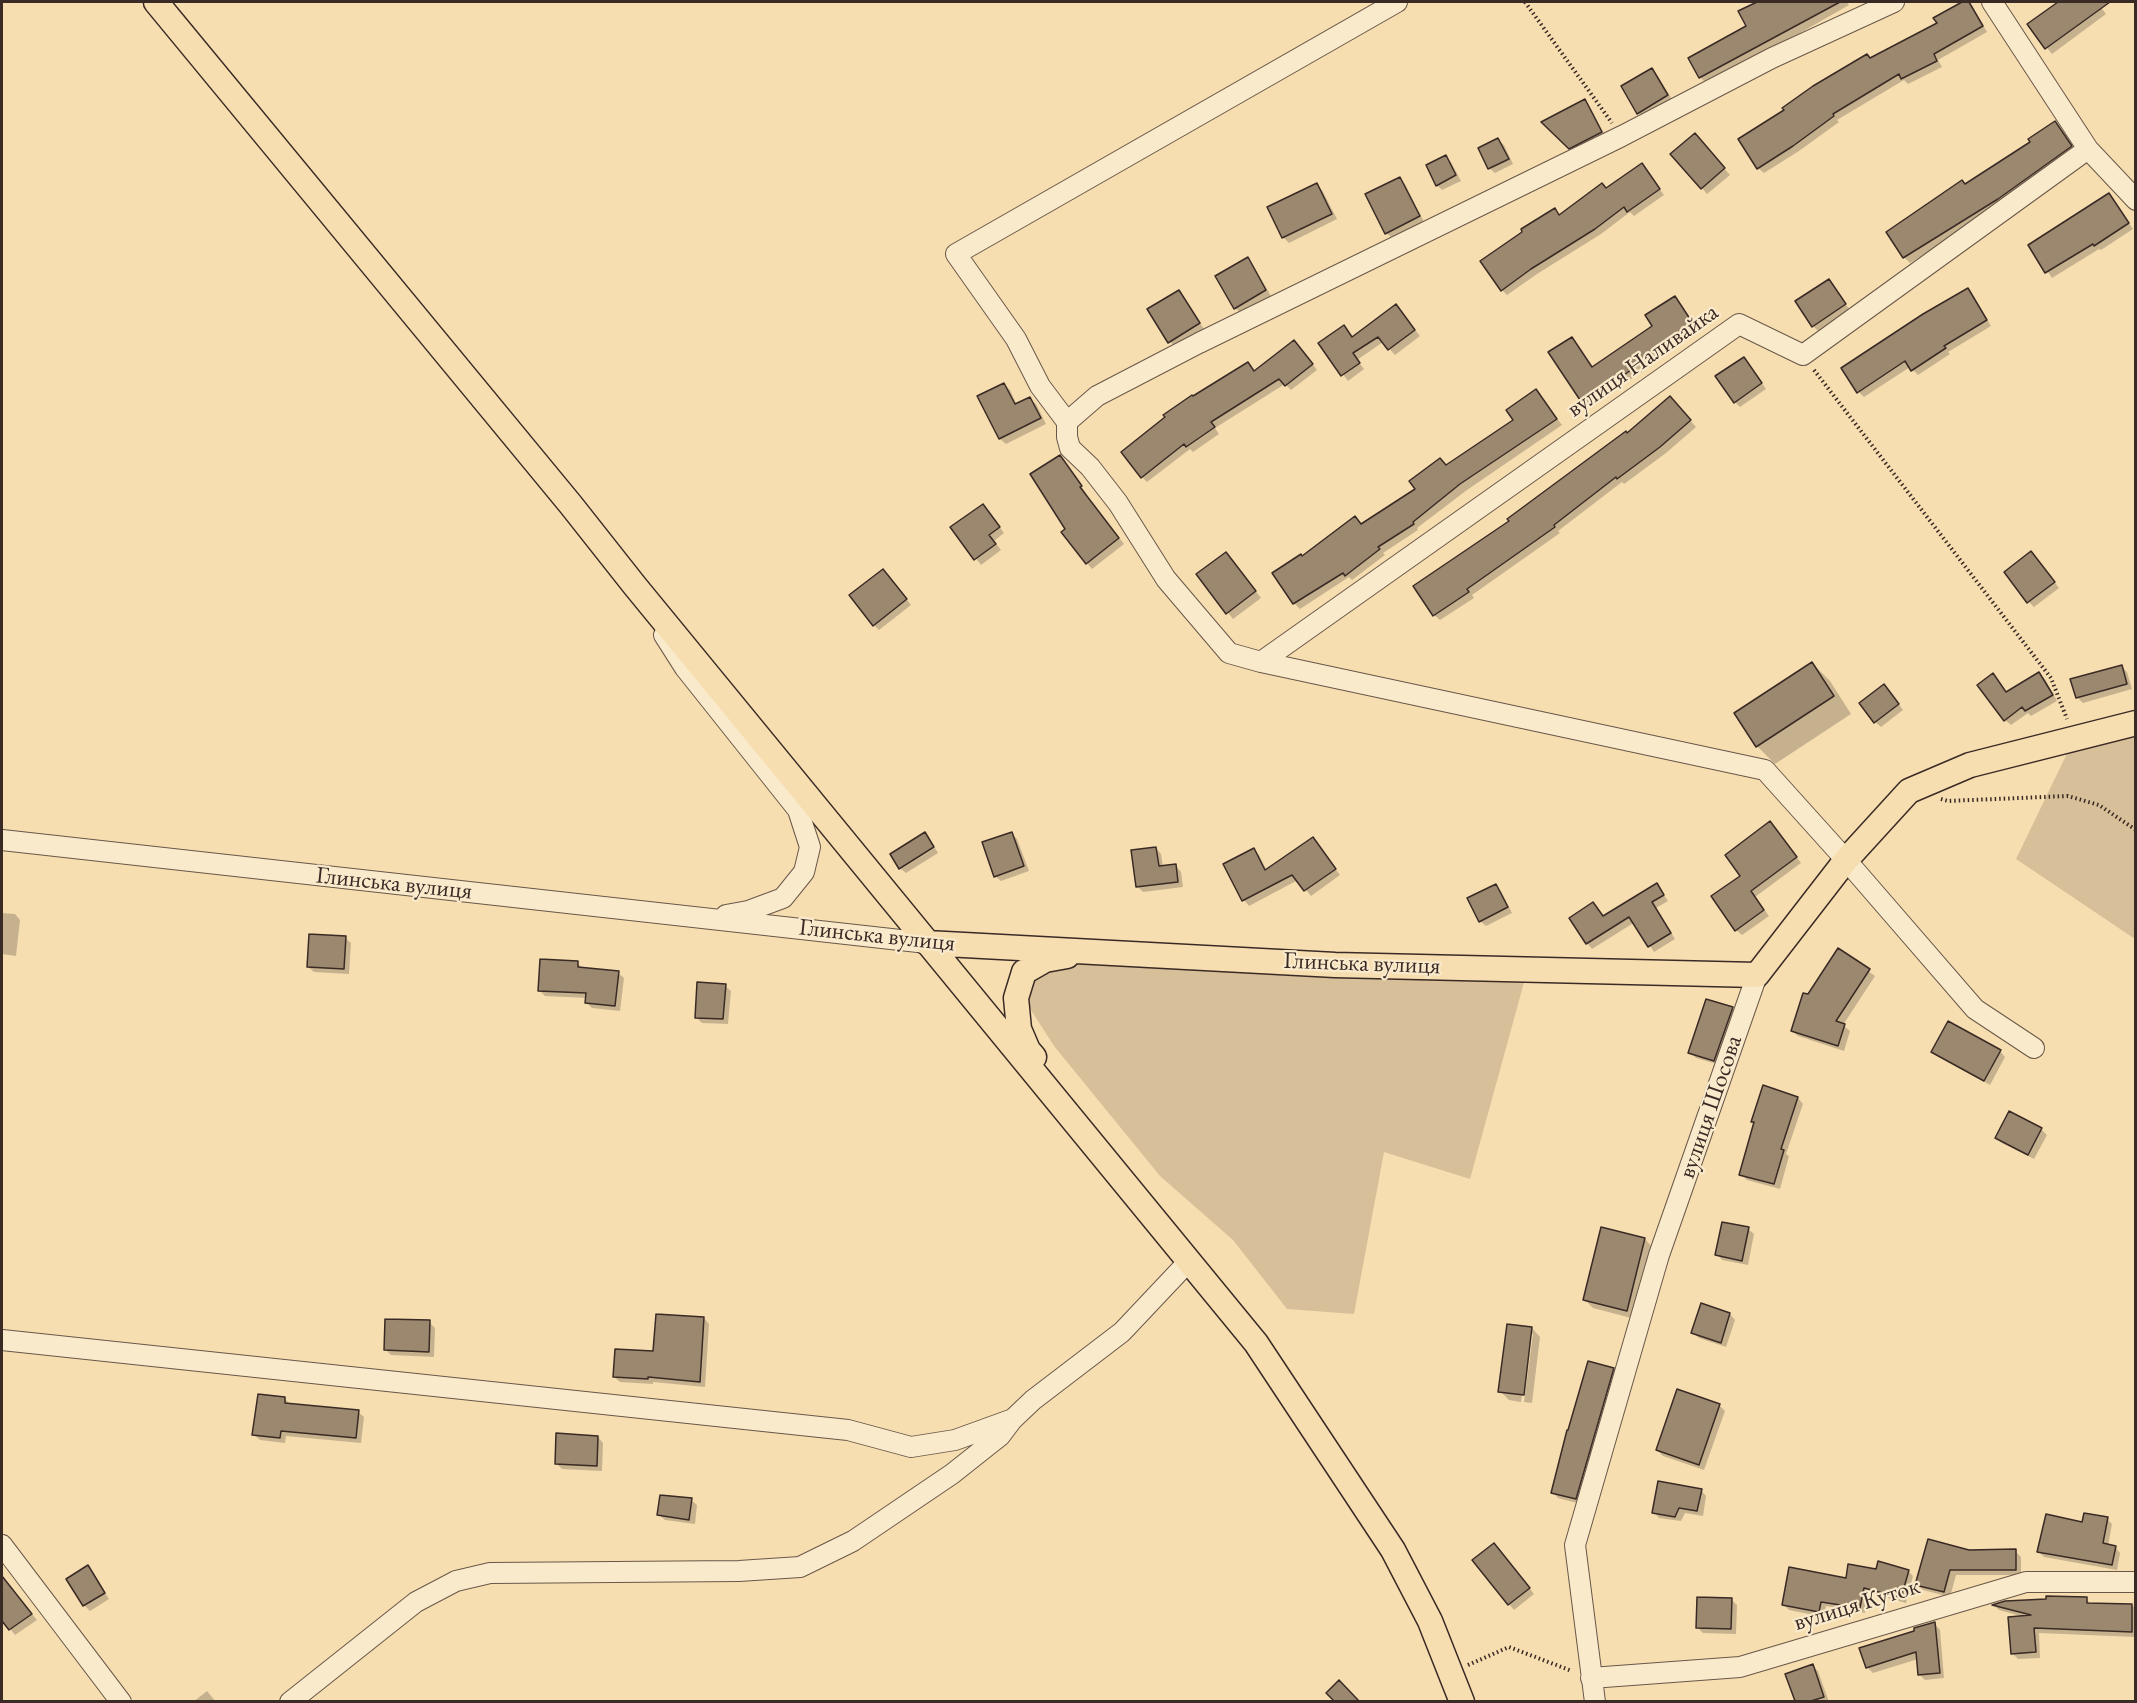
<!DOCTYPE html>
<html>
<head>
<meta charset="utf-8">
<style>
  body { margin:0 }
  #map { position:relative; width:2137px; height:1703px; overflow:hidden; background:#f7deb1; font-family:"EB Garamond",serif }
  canvas { display:block }
  .frame { position:absolute; inset:0; border:3px solid #3a2a25; pointer-events:none }
</style>
</head>
<body>
<div id="map">
<canvas width="2137" height="1703"></canvas>
<div class="frame"></div>
</div>
<script>
const c = document.querySelector('canvas').getContext('2d');
c.lineJoin = 'round';
function fillPath(path, color) { c.fillStyle = color; c.fill(path, 'evenodd'); }
const poly = rows => new Path2D(rows.map(r => 'M' + r).join(''));
function stroke(path, color, width, dash) { c.strokeStyle = color; c.lineWidth = width; c.lineCap = dash ? 'butt' : 'round'; c.setLineDash(dash || []); c.stroke(path); }
function label(font, color, halo, rows, align = 'center') {
  c.font = font + ' "EB Garamond",serif'; c.lineWidth = 4.5; c.setLineDash([]); c.textBaseline = 'middle'; c.strokeStyle = halo; c.fillStyle = color; for (const [text, x, y, turn = 0] of rows) {
    c.save(); c.translate(x, y); c.rotate((+turn || 0) * Math.PI / 180); c.textAlign = isNaN(turn) ? turn : align; if (halo) c.strokeText(text, 0, 0); c.fillText(text, 0, 0); c.restore();
  }
}
const green = poly([
  [2135,724,2135,939,2016,859,2075,737],
  [1036,961,1528,968,1470,1179,1384,1152,1354,1314,1287,1309,1233,1240,1160,1176,1054,1046,1029,1007,1028,985]
]);
const shadow = poly([
  [1760,2,1775,2,1777,5,1783,2,1847,2,1849,5,1800,33,1706,83,1701,78,1690,59,1748,27,1740,12],
  [1965,2,1968,2,1972,6,1987,32,1938,60,1942,67,1908,84,1904,80,1837,120,1839,122,1799,151,1764,173,1758,168,1939,24,1935,18],
  [2060,2,2097,2,2106,14,2052,54,2029,25],
  [1652,70,1657,75,1673,101,1644,118,1639,113],
  [1585,101,1590,107,1606,137,1576,153,1544,122],
  [2055,123,2076,152,2004,204,1910,263,1905,258,1888,232,2032,143],
  [1498,140,1504,145,1513,164,1495,173,1489,168],
  [1700,140,1730,175,1707,194,1702,188],
  [1446,157,1451,162,1461,181,1442,190,1437,185],
  [1642,165,1664,195,1634,216,1630,212,1601,234,1537,274,1507,295,1502,290,1524,232,1555,210,1561,215,1606,189],
  [1400,179,1405,184,1424,222,1392,238,1386,233],
  [1317,185,1322,190,1337,219,1289,243,1283,237],
  [2114,201,2133,229,2101,250,2099,249,2052,278,2030,245],
  [1247,259,1253,265,1271,296,1241,313,1235,308],
  [1828,281,1850,310,1818,331,1813,326],
  [1968,290,1973,296,1991,326,1948,352,1950,354,1918,375,1910,367,1864,397,1859,392],
  [1179,292,1204,329,1175,348,1149,310],
  [1675,298,1699,331,1648,364,1650,367,1623,384,1621,382,1587,405,1550,353,1571,339,1593,368,1654,327],
  [1401,312,1420,336,1395,355,1383,342,1357,360,1364,369,1348,381,1320,344,1344,327,1353,338],
  [1300,347,1317,370,1291,390,1285,384,1215,428,1219,434,1193,452,1190,449,1147,482,1142,477,1193,398,1248,364,1255,372],
  [1749,364,1766,389,1740,407,1735,402],
  [1004,384,1010,390,1017,405,1030,399,1036,404,1046,424,1006,444,1000,439,979,397],
  [1536,391,1562,425,1467,490,1417,528,1418,530,1383,553,1385,555,1352,580,1349,577,1300,609,1294,603,1275,573,1362,525,1417,490,1447,466,1515,421],
  [1675,403,1696,427,1666,453,1624,484,1622,482,1558,531,1560,533,1472,595,1474,598,1440,620,1434,615,1511,522,1627,435],
  [1060,457,1086,493,1085,494,1124,544,1092,569,1087,563,1067,529],
  [988,511,1004,533,994,541,1001,550,981,565,952,527],
  [2036,558,2059,588,2034,607,2029,602],
  [1231,559,1261,598,1233,619,1198,574],
  [889,576,911,605,879,630,874,625],
  [1812,663,1830,681,1851,714,1775,764,1757,746],
  [2121,666,2127,672,2132,689,2083,703,2077,697],
  [2039,674,2045,679,2057,701,2031,716,2028,713,2011,725,2005,720,1998,681,2007,693],
  [1890,692,1903,710,1881,727,1875,722],
  [1775,828,1801,863,1755,897,1769,916,1742,935,1736,930,1743,876],
  [1011,833,1017,839,1029,871,1001,881,995,876],
  [1313,839,1340,875,1311,896,1298,880,1249,906,1244,900,1225,865,1254,850,1259,855,1267,871],
  [935,848,938,853,906,873,901,869],
  [1156,848,1161,854,1163,867,1176,866,1181,872,1183,887,1143,892,1137,886],
  [1657,885,1668,901,1656,908,1675,939,1654,952,1635,922,1592,949,1587,943,1593,904,1604,917],
  [1496,886,1501,891,1512,913,1486,926,1480,921],
  [2,913,15,914,20,920,16,956,2,954],
  [345,938,351,943,349,974,314,972,308,967],
  [1838,950,1875,976,1843,1025,1850,1031,1844,1051,1798,1036,1792,1031,1809,996],
  [577,963,584,969,618,973,624,978,620,1011,592,1008,586,1002,587,998,545,996,539,990],
  [725,986,731,991,728,1024,702,1023,696,1017],
  [1732,1009,1738,1014,1720,1065,1696,1058,1690,1052],
  [1933,1051,2000,1051,2005,1057,1990,1085,1939,1057],
  [1798,1098,1803,1104,1786,1154,1789,1156,1780,1189,1747,1180,1741,1174,1755,1123,1753,1121],
  [2041,1129,2047,1135,2034,1159,2002,1143,1997,1138],
  [1748,1229,1754,1234,1748,1265,1722,1260,1717,1254],
  [1645,1239,1653,1248,1635,1319,1593,1308,1585,1300],
  [1702,1305,1730,1314,1735,1320,1726,1347,1699,1338,1693,1333],
  [704,1318,709,1324,705,1387,653,1382,653,1384,620,1382,614,1377,655,1353],
  [429,1322,435,1328,434,1357,391,1355,386,1350],
  [1532,1328,1540,1337,1532,1403,1524,1402,1533,1334,1530,1334,1521,1402,1509,1400,1500,1391],
  [1613,1369,1619,1375,1581,1504,1558,1498,1553,1492],
  [285,1399,291,1405,358,1412,364,1417,361,1443,286,1436,285,1443,260,1440,254,1435],
  [1719,1405,1725,1411,1704,1470,1663,1456,1657,1450],
  [598,1437,603,1443,602,1471,562,1469,556,1463],
  [1701,1490,1706,1496,1703,1516,1685,1513,1681,1521,1659,1518,1654,1512],
  [691,1500,697,1505,695,1524,665,1520,659,1515],
  [2107,1519,2112,1524,2108,1546,2115,1547,2120,1553,2117,1570,2044,1557,2039,1552,2083,1524],
  [1499,1550,1534,1594,1514,1610,1509,1604],
  [1969,1551,2015,1551,2021,1557,2021,1575,1956,1575,1950,1597,1923,1590,1917,1584],
  [88,1567,109,1599,90,1611,84,1605],
  [1877,1570,1908,1571,1913,1576,1906,1603,1869,1593,1865,1613,1826,1606,1824,1617,1789,1610,1783,1604],
  [5,1582,37,1620,15,1635,2,1619,2,1584],
  [1731,1599,1737,1605,1736,1634,1703,1633,1697,1627],
  [2086,1599,2092,1605,2132,1605,2136,1609,2136,1637,2039,1633,2040,1658,2018,1659,2012,1653,2024,1617,1999,1610,1994,1605],
  [1935,1624,1940,1630,1944,1678,1925,1680,1919,1674,1918,1659,1873,1673,1867,1667],
  [1812,1666,1818,1671,1829,1702,1797,1702,1787,1675],
  [207,1691,216,1702,193,1702]
]);
const building = poly([
  [1757,2,1840,2,1699,78,1688,58,1746,26,1738,11,1757,2],
  [1962,2,1969,2,1983,26,1934,54,1937,61,1901,79,1899,74,1833,114,1834,116,1793,146,1757,169,1738,139,1784,110,1782,108,1813,86,1867,54,1870,58,1937,23,1933,18,1962,2],
  [2058,2,2110,2,2045,49,2027,24,2058,2],
  [1652,68,1668,95,1637,114,1621,86,1652,68],
  [1585,99,1602,132,1569,149,1541,122,1585,99],
  [2055,121,2072,146,1998,199,1903,258,1886,232,1962,180,1965,184,2030,142,2028,139,2055,121],
  [1695,133,1725,168,1701,189,1670,154,1695,133],
  [1498,138,1509,159,1488,169,1478,148,1498,138],
  [1446,155,1456,175,1436,186,1426,165,1446,155],
  [1642,163,1660,189,1627,212,1624,207,1595,229,1531,269,1501,291,1480,261,1522,232,1521,229,1555,208,1559,215,1602,183,1606,188,1642,163],
  [1400,177,1420,216,1385,234,1365,194,1400,177],
  [1317,183,1332,214,1282,238,1267,207,1317,183],
  [2109,193,2129,223,2094,246,2093,244,2045,273,2028,245,2109,193],
  [1248,257,1266,290,1234,309,1215,276,1248,257],
  [1829,279,1846,304,1812,327,1795,301,1829,279],
  [1968,288,1987,320,1944,346,1946,348,1911,371,1905,361,1857,393,1841,368,1923,314,1968,288],
  [1179,290,1200,323,1168,343,1147,309,1179,290],
  [1675,296,1694,325,1644,358,1645,360,1617,380,1615,377,1580,400,1548,352,1572,337,1592,367,1652,326,1645,315,1675,296],
  [1396,304,1415,330,1388,350,1378,337,1353,353,1360,363,1341,376,1318,343,1344,325,1352,337,1396,304],
  [1294,340,1313,364,1285,386,1279,379,1211,422,1215,427,1186,447,1184,444,1141,478,1121,452,1165,417,1163,415,1192,395,1193,396,1248,362,1254,371,1294,340],
  [1744,357,1762,383,1734,403,1715,376,1744,357],
  [1004,383,1015,404,1030,397,1041,418,999,439,977,396,1004,383],
  [1536,389,1557,419,1460,484,1413,522,1414,524,1378,547,1380,549,1345,576,1343,573,1293,604,1272,573,1301,554,1302,556,1355,516,1361,524,1415,489,1409,481,1440,458,1446,465,1513,420,1506,410,1536,389],
  [1670,396,1691,420,1660,447,1617,479,1616,477,1554,525,1555,527,1467,589,1469,592,1433,616,1413,586,1509,521,1507,519,1626,431,1627,433,1670,396],
  [1060,455,1082,486,1080,487,1119,538,1086,564,1061,532,1065,529,1030,474,1060,455],
  [983,504,1000,527,989,535,996,544,974,560,950,527,983,504],
  [2031,551,2055,582,2027,603,2004,572,2031,551],
  [1226,552,1256,591,1226,614,1196,574,1226,552],
  [883,569,907,599,873,626,849,595,883,569],
  [1812,662,1834,696,1756,747,1734,713,1812,662],
  [2122,665,2127,684,2076,698,2070,679,2122,665],
  [2039,672,2053,695,2025,711,2022,707,2004,721,1977,685,1993,673,2006,692,2039,672],
  [1884,684,1899,704,1874,723,1859,703,1884,684],
  [1770,821,1797,857,1751,891,1764,910,1735,931,1711,896,1740,876,1725,855,1770,821],
  [925,832,934,847,899,869,890,854,925,832],
  [1012,832,1024,866,994,877,982,842,1012,832],
  [1313,837,1336,869,1304,891,1292,875,1242,901,1223,864,1254,848,1265,870,1313,837],
  [1156,847,1159,866,1176,864,1178,882,1136,887,1131,850,1156,847],
  [1657,883,1664,895,1652,902,1671,933,1648,947,1629,917,1586,944,1569,918,1593,902,1603,916,1657,883],
  [1496,884,1508,907,1479,922,1467,898,1496,884],
  [309,934,346,936,344,969,307,967,309,934],
  [1838,948,1870,969,1836,1021,1845,1024,1838,1046,1791,1031,1803,993,1808,994,1838,948],
  [540,959,578,961,578,967,619,971,615,1006,585,1003,586,993,538,991,540,959],
  [697,982,726,984,723,1019,695,1018,697,982],
  [1706,999,1733,1007,1714,1061,1688,1053,1706,999],
  [1948,1021,2001,1050,1984,1081,1931,1052,1948,1021],
  [1763,1085,1798,1097,1781,1149,1784,1150,1774,1184,1739,1175,1754,1122,1751,1122,1763,1085],
  [2009,1111,2042,1128,2028,1155,1995,1138,2009,1111],
  [1722,1222,1749,1227,1742,1261,1715,1255,1722,1222],
  [1601,1227,1645,1238,1627,1311,1583,1300,1601,1227],
  [1701,1303,1730,1313,1721,1343,1691,1333,1701,1303],
  [656,1314,704,1317,700,1382,648,1377,648,1379,613,1377,615,1349,653,1351,656,1314],
  [385,1319,430,1320,429,1352,384,1350,385,1319],
  [1507,1324,1532,1327,1524,1395,1498,1392,1507,1324],
  [1588,1361,1614,1368,1576,1499,1551,1493,1567,1430,1568,1430,1588,1361],
  [1677,1389,1720,1404,1699,1465,1656,1450,1677,1389],
  [258,1394,285,1397,285,1403,359,1410,356,1438,281,1431,280,1438,252,1435,258,1394],
  [556,1433,598,1436,597,1466,555,1464,556,1433],
  [1658,1481,1702,1489,1697,1511,1679,1508,1675,1517,1652,1513,1658,1481],
  [660,1495,692,1498,689,1520,657,1515,660,1495],
  [2084,1513,2108,1517,2103,1543,2116,1546,2112,1565,2037,1552,2046,1514,2082,1522,2084,1513],
  [1928,1539,1969,1550,2016,1549,2016,1570,1950,1570,1944,1592,1915,1585,1928,1539],
  [1494,1543,1530,1588,1508,1605,1472,1560,1494,1543],
  [1878,1561,1909,1570,1901,1598,1864,1588,1860,1608,1821,1602,1819,1612,1782,1605,1789,1567,1846,1578,1848,1564,1876,1569,1878,1561],
  [88,1565,105,1593,83,1606,66,1579,88,1565],
  [2,1576,32,1614,9,1630,2,1621,2,1576],
  [2046,1596,2087,1597,2087,1603,2132,1604,2132,1632,2034,1628,2036,1652,2011,1654,2008,1617,2031,1615,1992,1605,2005,1601,2046,1599,2046,1596],
  [1697,1597,1732,1598,1731,1629,1696,1628,1697,1597],
  [1935,1622,1940,1673,1918,1675,1916,1652,1866,1668,1859,1648,1914,1631,1914,1628,1935,1622],
  [1813,1664,1824,1697,1811,1701,1795,1701,1785,1674,1813,1664],
  [1339,1680,1359,1701,1334,1701,1326,1693,1339,1680]
]);
const path = poly([
  [1525,2,1612,123],
  [1814,370,2051,678,2067,719],
  [1941,799,1948,801,2068,796,2099,805,2136,830],
  [1468,1665,1509,1647,1572,1671]
]);
const minor = poly([
  [1894,2,1772,58,1622,136,1199,343,1097,396,1067,422,1067,437,1070,448,1090,467,1118,503,1166,579,1229,653,1261,662,1765,770,1846,860,1975,1009,2034,1048],
  [1992,2,2088,149,2136,200],
  [1067,422,1040,386,1016,339,956,254,1397,2],
  [664,635,685,668,798,810,810,847,804,872,783,898,748,911,726,915],
  [1261,662,1739,324,1803,355,2088,149],
  [2,840,927,943],
  [2,1340,848,1430,911,1447,955,1440,1013,1419,1033,1400,1122,1332,1189,1261],
  [2,1545,121,1702],
  [1591,1678,1740,1667,2026,1582,2136,1582],
  [290,1702,416,1602,456,1581,490,1573,739,1571,800,1567,853,1541,952,1474,1000,1436,1012,1420],
  [1595,1702,1575,1545,1659,1255,1757,975]
]);
const major = poly([
  [156,2,571,505,635,586,1256,1343,1393,1550,1430,1621,1462,1702],
  [927,943,1335,965,1757,975,1846,860,1909,791,1970,765,2136,723],
  [1034,1057,1028,1050,1019,1029,1016,998,1024,972,1045,960,1067,956]
]);
const streetNames = [
  ["вулиця Наливайка",1643,361,-35],
  ["Глинська вулиця",394,884,6],
  ["Глинська вулиця",877,936,6],
  ["Глинська вулиця",1362,964,2],
  ["вулиця Шосова",1711,1107,-71],
  ["вулиця Куток",1857,1605,-17]
];
fillPath(green, '#d7bf99');
fillPath(shadow, '#0003');
fillPath(building, '#9c886e');
stroke(building, '#3a2a25', 1.5);
stroke(minor, '#695748', 22);
stroke(major, '#3a2a25', 27);
stroke(path, '#3a2a25', 4, [1.5, 3]);
stroke(minor, '#faeacc', 20);
stroke(major, '#f7deb1', 24);
label('24px', '#3a2a25', '#faeacc', streetNames);
</script>
</body>
</html>
